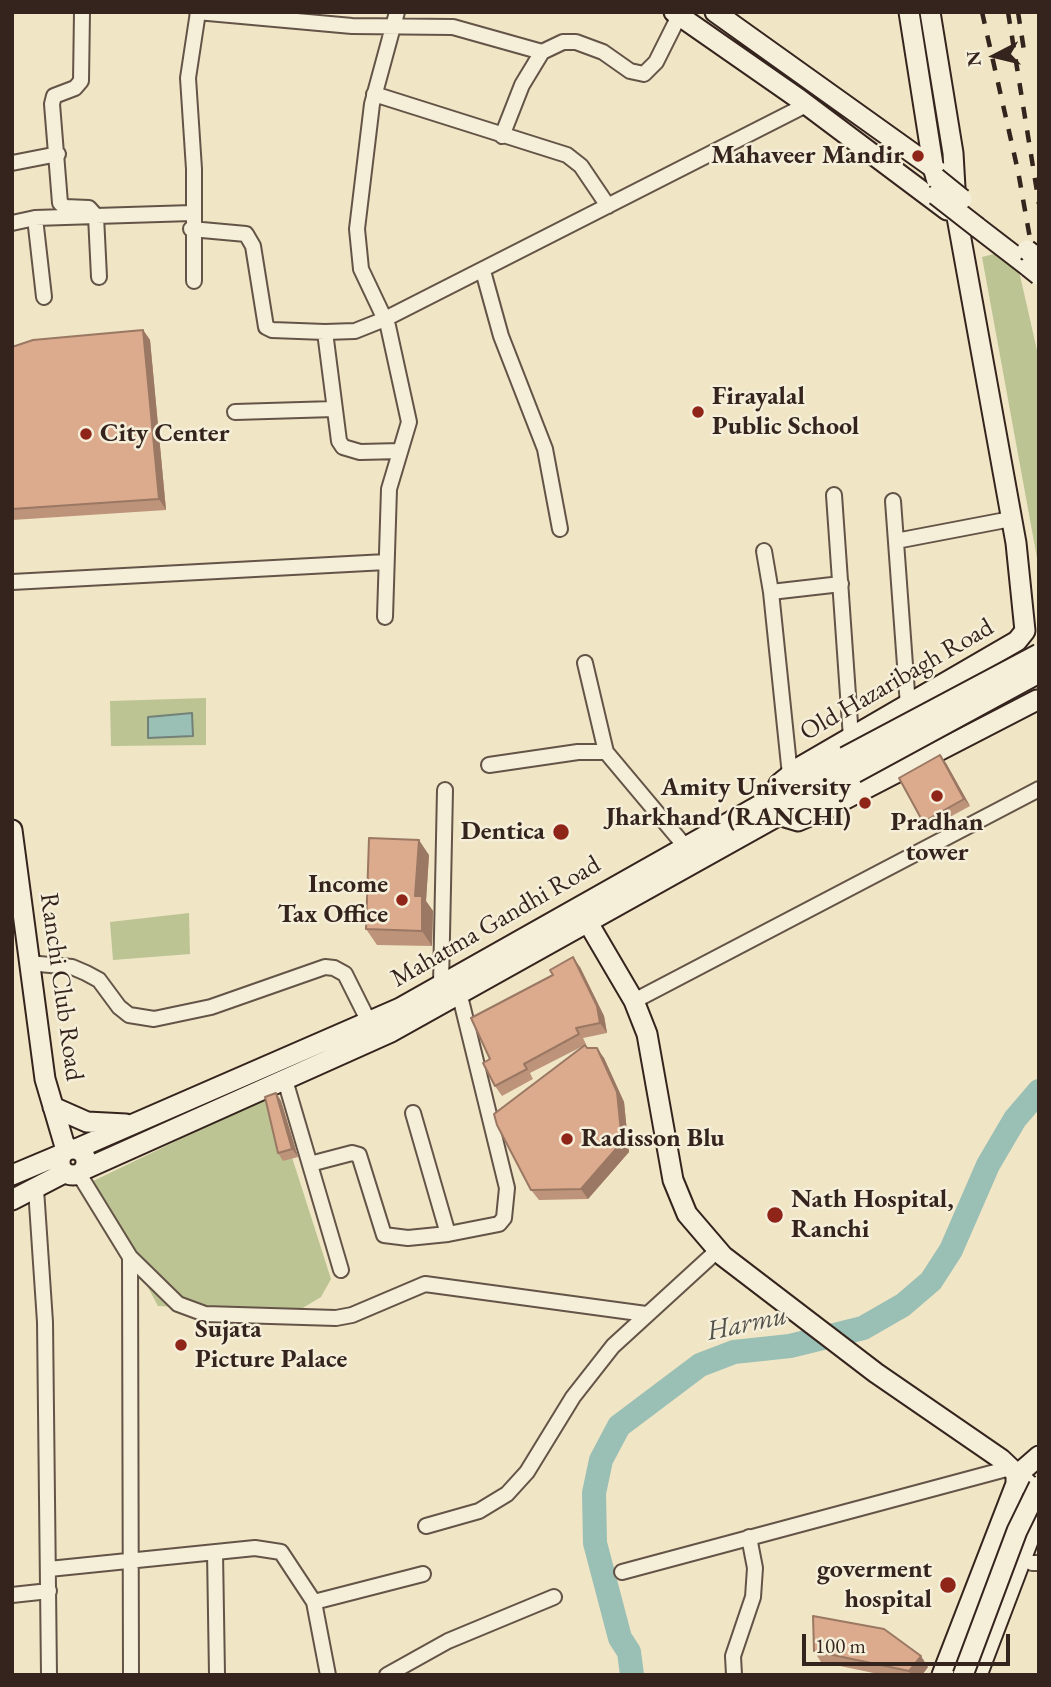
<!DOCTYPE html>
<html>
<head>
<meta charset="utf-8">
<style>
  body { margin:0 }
  #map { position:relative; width:1051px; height:1687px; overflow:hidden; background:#f0e5c5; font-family:"EB Garamond",serif }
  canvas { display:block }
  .frame { position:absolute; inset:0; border:14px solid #35241d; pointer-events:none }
  .north { position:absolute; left:960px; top:21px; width:70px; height:70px; -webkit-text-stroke:5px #f5eed9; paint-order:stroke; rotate:263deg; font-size:19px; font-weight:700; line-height:28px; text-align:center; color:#35241d }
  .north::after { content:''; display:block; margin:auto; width:24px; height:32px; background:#35241d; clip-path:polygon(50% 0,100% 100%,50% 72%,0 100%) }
  .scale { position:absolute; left:802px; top:1634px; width:208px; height:32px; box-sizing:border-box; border:4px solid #35241d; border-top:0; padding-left:9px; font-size:21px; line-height:24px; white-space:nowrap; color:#35241d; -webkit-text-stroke:5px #f5eed9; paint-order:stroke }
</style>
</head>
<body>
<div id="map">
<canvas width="1051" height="1687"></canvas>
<div class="frame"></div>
<div class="north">N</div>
<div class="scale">100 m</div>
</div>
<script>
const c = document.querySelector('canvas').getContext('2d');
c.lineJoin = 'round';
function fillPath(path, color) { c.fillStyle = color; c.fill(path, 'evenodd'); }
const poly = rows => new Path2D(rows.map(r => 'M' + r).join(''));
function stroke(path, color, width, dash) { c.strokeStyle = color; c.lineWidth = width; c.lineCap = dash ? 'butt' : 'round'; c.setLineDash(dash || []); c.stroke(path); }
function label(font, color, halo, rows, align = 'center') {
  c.font = font + ' "EB Garamond",serif'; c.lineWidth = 5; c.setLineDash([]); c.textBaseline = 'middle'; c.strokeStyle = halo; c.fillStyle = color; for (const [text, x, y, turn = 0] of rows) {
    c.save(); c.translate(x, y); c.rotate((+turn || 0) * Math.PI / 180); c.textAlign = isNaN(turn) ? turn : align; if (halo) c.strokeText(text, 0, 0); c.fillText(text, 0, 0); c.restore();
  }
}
const green = poly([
  [1014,249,1039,359,1039,569,982,257],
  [206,698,206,745,111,746,110,701],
  [189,913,190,954,113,960,110,922],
  [272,1095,331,1279,321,1297,296,1312,158,1306,91,1182]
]);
const water = poly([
  [192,713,193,736,148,738,148,717,192,713]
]);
const river = poly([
  [632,1675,629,1652,620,1638,595,1543,594,1493,601,1460,619,1426,700,1365,734,1352,790,1346,863,1328,903,1305,931,1281,951,1250,988,1165,1015,1119,1039,1091]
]);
const street = poly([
  [82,12,81,81,75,88,54,96,52,104,60,203,65,207,89,208,96,216,192,213],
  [197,12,352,26,453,27,542,52],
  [374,94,567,155,581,166,608,206],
  [502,136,522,85,542,52,563,42,576,42,603,52,630,71,644,74,656,62,679,16],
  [12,163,58,154],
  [35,218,44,297],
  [12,223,35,218,96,216,99,277],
  [191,229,246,234,253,246,266,327,272,330,325,332],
  [483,271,501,336,545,449,560,529],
  [194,281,194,169,188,78,198,12],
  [235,412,334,409],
  [400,451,360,452,343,447,339,441,325,332,355,331,385,319,806,105],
  [834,495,851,738],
  [893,501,908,706],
  [896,541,1011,519],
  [764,551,771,592,790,775],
  [12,582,386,562],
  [771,592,841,584],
  [385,617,389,489,409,422,388,326,361,269,357,229,372,104,397,12],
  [585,663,606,752],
  [489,765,578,752,606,752,684,845],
  [28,963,72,967,86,973,99,980,119,1007,129,1015,154,1019,211,1007,325,967,334,968,345,974,369,1022],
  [441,984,445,790],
  [634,1001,1039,789],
  [285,1080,341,1270],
  [310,1164,352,1153,359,1155,384,1235,408,1238,448,1234,413,1113],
  [79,1174,130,1257,178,1304,205,1314,336,1318,352,1315,425,1284,646,1314],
  [36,1189,45,1322,49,1675],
  [448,1234,499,1224,504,1218,507,1188,459,992],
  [130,1257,131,1675],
  [426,1526,479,1511,507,1494,527,1472,573,1397,613,1346,718,1250],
  [215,1552,217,1675],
  [1032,1563,1039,1563],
  [49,1569,255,1548,281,1552,314,1602,328,1675],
  [622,1572,1010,1468],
  [12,1595,49,1591],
  [314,1602,423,1574],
  [387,1675,448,1641,554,1597],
  [734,1675,733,1656,753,1597,755,1568,749,1537]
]);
const secondary = poly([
  [674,12,799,99,947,210],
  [715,12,939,172],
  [930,12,953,153,956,205],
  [977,227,1029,267],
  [773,796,779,784,800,767,1017,641,1025,631,1016,543,957,217,940,189,934,171,909,12],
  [778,815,798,821,826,809,1037,700],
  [12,830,45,1079,66,1150],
  [580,909,634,1001,647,1034,673,1180,687,1214,723,1256,876,1373,1001,1459,1039,1495],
  [53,1107,87,1122,126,1124],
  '60 1162a13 13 0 1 1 26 0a13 13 0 1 1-26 0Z',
  [76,1149,400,1008,845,757],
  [83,1170,391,1032,855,773],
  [12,1175,62,1154],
  [12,1200,64,1173],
  [942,1675,1016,1484,1016,1476,1039,1456],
  [977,1675,1039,1512]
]);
const rail = poly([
  [982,12,1018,171,1039,289],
  [1008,12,1039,204],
  [1018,12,1025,57]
]);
const secondaryBridge = poly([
  [936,178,962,199],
  [936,195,977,227],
  [1027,250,1039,259],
  [1029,267,1039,275],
  [845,757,1039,654],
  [855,773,1039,673],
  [963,1675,1017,1531,1039,1486]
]);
const wall = poly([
  [143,330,150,340,166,510,12,520,12,347],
  [946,763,970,806,928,829,923,822],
  [429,855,426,901,433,911,432,946,377,945,366,929],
  [580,967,604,1016,607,1033,583,1038,586,1044,585,1045,587,1048,604,1058,624,1102,629,1152,588,1199,539,1200,531,1190,583,1046,530,1073,533,1079,502,1096,495,1086,490,1059],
  [276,1093,281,1101,298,1157,283,1161,278,1153],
  [814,1651,928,1667,922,1675,883,1675,821,1662]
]);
const shadedWall = poly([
  [143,330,150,340,166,510,159,499],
  [940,755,946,763,970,806,964,799],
  [419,840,429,855,426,901,433,911,432,946,422,931,415,896],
  [573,957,580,967,604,1016,607,1033,600,1023],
  [597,1048,604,1058,624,1102,629,1152,588,1199,581,1189],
  [276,1093,281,1101,298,1157,292,1149],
  [921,1656,928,1667,922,1675,911,1675,909,1671]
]);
const building = poly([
  [143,330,159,499,12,509,12,347,33,340,143,330],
  [940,755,964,799,923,822,899,778,940,755],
  [369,838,419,840,415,896,422,896,422,931,366,929,369,838],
  [573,957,597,1006,600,1023,576,1028,579,1034,524,1064,527,1069,495,1086,483,1063,490,1059,471,1018,553,975,550,970,573,957],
  [585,1045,587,1048,597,1048,617,1092,622,1142,581,1189,531,1190,497,1125,494,1114,585,1045],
  [276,1093,292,1149,278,1153,265,1097,276,1093],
  [813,1616,884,1629,921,1656,909,1671,814,1651,813,1616]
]);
const markers = [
  [918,156,7,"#8f2418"],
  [698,412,7,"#8f2418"],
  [86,434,7,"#8f2418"],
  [937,796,7,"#8f2418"],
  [865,803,7,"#8f2418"],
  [561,832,9,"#8f2418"],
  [402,900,7,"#8f2418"],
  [567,1139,7,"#8f2418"],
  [775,1215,9,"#8f2418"],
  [181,1345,7,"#8f2418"],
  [948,1585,9,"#8f2418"]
];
const poiNames = [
  ["Mahaveer Mandir",904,156],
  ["Firayalal",712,397,"left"],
  ["Public School",712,427,"left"],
  ["City Center",100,434,"left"],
  ["Amity University",851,788],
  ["Jharkhand (RANCHI)",851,818],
  ["Pradhan",937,823,"center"],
  ["tower",937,853,"center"],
  ["Dentica",545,832],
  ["Income",388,885],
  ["Tax Office",388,915],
  ["Radisson Blu",581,1139,"left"],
  ["Nath Hospital,",791,1200,"left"],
  ["Ranchi",791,1230,"left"],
  ["Sujata",195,1330,"left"],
  ["Picture Palace",195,1360,"left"],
  ["goverment",932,1570],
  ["hospital",932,1600]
];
const streetNames = [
  ["Old Hazaribagh Road",897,680,-30],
  ["Mahatma Gandhi Road",496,922,-30],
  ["Ranchi Club Road",61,987,82]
];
const waterNames = [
  ["Harmu",747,1324,-12]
];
fillPath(green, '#bcc493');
fillPath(water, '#9abfb5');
stroke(water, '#728178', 2);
stroke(river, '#9abfb5', 24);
stroke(street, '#645447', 18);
stroke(secondary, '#35241d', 23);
stroke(street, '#f5eed9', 14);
stroke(secondary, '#f5eed9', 19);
stroke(rail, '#35241d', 4.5, [12, 12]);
stroke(secondaryBridge, '#35241d', 23, []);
stroke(secondaryBridge, '#f5eed9', 19);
fillPath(wall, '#bd937a');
fillPath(shadedWall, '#9a7863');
fillPath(building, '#dcab8e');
stroke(building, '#9a7863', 2);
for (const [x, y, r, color] of markers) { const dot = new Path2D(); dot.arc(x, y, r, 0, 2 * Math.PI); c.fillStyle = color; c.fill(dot); stroke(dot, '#f5eed9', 2.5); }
label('bold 26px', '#35241d', '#f5eed9', poiNames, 'right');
label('26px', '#35241d', '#f5eed9', streetNames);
label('italic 28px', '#53524b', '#f5eed9', waterNames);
</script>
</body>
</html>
